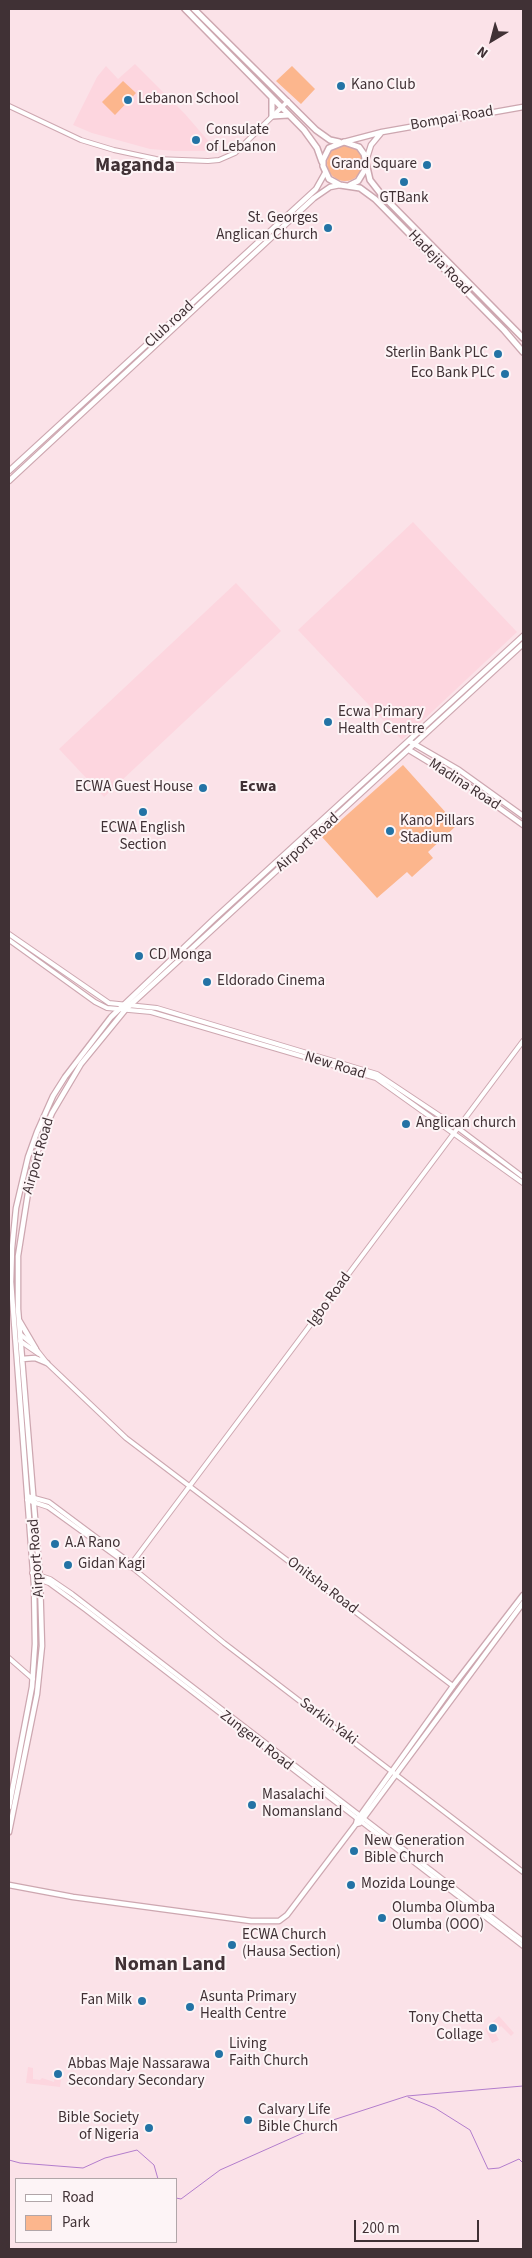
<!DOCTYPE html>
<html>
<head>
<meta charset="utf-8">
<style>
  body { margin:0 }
  #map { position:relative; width:532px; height:2258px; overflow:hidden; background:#fbe2e8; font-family:"Source Sans 3",sans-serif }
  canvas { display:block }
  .frame { position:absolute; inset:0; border:10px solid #403135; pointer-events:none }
  .legend { position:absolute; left:15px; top:2178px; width:162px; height:65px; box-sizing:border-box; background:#fdf4f6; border:1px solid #b1a6a9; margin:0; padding:6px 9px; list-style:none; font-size:15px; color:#403135 }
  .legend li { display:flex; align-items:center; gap:10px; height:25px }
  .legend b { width:25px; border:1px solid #b1a6a9 }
  .north { position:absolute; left:467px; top:15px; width:50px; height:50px; -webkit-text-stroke:4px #fdf4f6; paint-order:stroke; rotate:217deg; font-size:14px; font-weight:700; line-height:20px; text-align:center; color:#403135 }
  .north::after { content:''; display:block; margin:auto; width:18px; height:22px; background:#403135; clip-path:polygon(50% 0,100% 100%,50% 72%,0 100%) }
  .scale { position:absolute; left:354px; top:2220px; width:125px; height:22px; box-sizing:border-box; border:2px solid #403135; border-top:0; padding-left:6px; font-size:15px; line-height:18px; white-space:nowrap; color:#403135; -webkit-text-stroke:4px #fdf4f6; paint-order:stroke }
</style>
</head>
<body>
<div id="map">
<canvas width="532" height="2258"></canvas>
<div class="frame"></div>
<ul class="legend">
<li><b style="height:6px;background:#fff"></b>Road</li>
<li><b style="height:14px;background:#fcb68d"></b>Park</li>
</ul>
<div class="north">N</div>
<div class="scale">200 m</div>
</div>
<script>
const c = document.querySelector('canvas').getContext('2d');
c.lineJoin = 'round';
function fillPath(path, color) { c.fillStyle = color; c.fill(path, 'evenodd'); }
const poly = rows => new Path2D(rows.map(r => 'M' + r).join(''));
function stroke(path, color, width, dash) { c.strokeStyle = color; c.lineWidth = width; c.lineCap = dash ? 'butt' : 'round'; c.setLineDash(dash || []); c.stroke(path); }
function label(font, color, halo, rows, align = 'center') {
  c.font = font + ' "Source Sans 3",sans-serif'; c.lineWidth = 4; c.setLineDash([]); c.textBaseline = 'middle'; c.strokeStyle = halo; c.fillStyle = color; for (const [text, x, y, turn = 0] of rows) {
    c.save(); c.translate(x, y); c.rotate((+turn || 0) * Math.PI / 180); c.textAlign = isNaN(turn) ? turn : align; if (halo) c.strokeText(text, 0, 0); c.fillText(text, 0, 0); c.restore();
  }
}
const built = poly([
  [135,64,185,114,217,151,175,151,150,149,92,133,73,125,97,77,106,66,118,79],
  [413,522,517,632,402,740,298,630],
  [236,583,281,631,104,797,59,749],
  [499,2016,514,2033,511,2036,501,2026,495,2032,499,2040,492,2043,485,2029],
  [28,2067,33,2068,33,2079,40,2080,42,2078,54,2082,56,2070,62,2071,60,2087,26,2083]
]);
const green = poly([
  [292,66,315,89,301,104,276,81],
  [123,81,136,93,115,115,102,102],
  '327 163a18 18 0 1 1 36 0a18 18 0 1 1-36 0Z',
  [403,765,457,825,428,852,433,858,412,877,407,872,377,898,322,837]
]);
const stream = poly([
  [408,2097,435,2108,470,2130,488,2169,499,2168,519,2159,523,2163],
  [9,2160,20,2163,83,2168,105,2158,137,2150,154,2165,158,2179],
  [176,2198,181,2199,220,2170,330,2121,407,2096,523,2086]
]);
const tertiary = poly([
  [9,106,81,140,114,150,156,159,208,161,219,160,235,153,288,101],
  [9,934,109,1003,157,1008,377,1074,458,1128,523,1177],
  [9,940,95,1002,107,1008,151,1012,376,1078,523,1183],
  [20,1334,32,1344,47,1363,126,1438,453,1686],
  [20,1341,39,1354],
  [27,1496,49,1502,132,1564],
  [27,1500,48,1507,134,1569,224,1643,523,1872],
  [129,1567,523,1041],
  [32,1573,50,1579,72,1594,523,1941],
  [38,1579,49,1583,86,1610,523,1946],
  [9,1658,33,1679]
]);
const secondary = poly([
  [344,142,382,132,523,107],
  [366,161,371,145,381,133],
  [9,471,316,189,325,173],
  [9,481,314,198,330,187,340,185],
  [409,741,459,770,523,816],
  [409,750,470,787,523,825],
  [19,1320,36,1349],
  [22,1359,35,1358,47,1363],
  [9,1807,32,1687,35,1644,34,1585,11,1282,12,1248,16,1208,28,1157,37,1132,53,1096,65,1077,111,1017,214,919,523,636],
  [356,1824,360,1823,523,1603],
  [9,1832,37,1694,42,1646,40,1579,18,1309,18,1256,31,1174,43,1134,52,1113,81,1064,126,1009,523,644],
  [9,1885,73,1897,251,1921,279,1921,287,1915,356,1824,357,1820,453,1686,523,1595]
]);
const primary = poly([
  [185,9,304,130,317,148,322,162],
  [194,9,316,130,330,140,339,142],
  [272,98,272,116,288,115],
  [350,185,358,181,366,168],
  [523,338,381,194,370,180,364,154,359,147,344,142,329,148,323,160,323,166,329,179,340,185,360,188,375,199,504,330,523,352]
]);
const markers = [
  [341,86,5,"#2373a5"],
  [128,100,5,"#2373a5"],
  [196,140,5,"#2373a5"],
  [427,165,5,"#2373a5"],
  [404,182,5,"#2373a5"],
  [328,228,5,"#2373a5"],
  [498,354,5,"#2373a5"],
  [505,374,5,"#2373a5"],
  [328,722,5,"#2373a5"],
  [203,788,5,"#2373a5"],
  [143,812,5,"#2373a5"],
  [390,831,5,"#2373a5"],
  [139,956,5,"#2373a5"],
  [207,982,5,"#2373a5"],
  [406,1124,5,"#2373a5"],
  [55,1544,5,"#2373a5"],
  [68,1565,5,"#2373a5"],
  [252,1805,5,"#2373a5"],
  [354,1851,5,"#2373a5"],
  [351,1885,5,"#2373a5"],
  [382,1918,5,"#2373a5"],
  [232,1945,5,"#2373a5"],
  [142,2001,5,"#2373a5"],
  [190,2007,5,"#2373a5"],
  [493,2028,5,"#2373a5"],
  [219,2054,5,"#2373a5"],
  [58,2074,5,"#2373a5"],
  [248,2120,5,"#2373a5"],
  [149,2128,5,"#2373a5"]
];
const poiNames = [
  ["Kano Club",351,86],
  ["Lebanon School",138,100],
  ["Consulate",206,131],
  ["of Lebanon",206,148],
  ["Grand Square",417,165,"right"],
  ["GTBank",404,199,"center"],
  ["St. Georges",318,219,"right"],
  ["Anglican Church",318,236,"right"],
  ["Sterlin Bank PLC",488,354,"right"],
  ["Eco Bank PLC",495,374,"right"],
  ["Ecwa Primary",338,713],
  ["Health Centre",338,730],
  ["ECWA Guest House",193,788,"right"],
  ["Kano Pillars",400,822],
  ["Stadium",400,839],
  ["ECWA English",143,829,"center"],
  ["Section",143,846,"center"],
  ["CD Monga",149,956],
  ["Eldorado Cinema",217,982],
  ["Anglican church",416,1124],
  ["A.A Rano",65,1544],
  ["Gidan Kagi",78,1565],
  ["Masalachi",262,1796],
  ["Nomansland",262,1813],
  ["New Generation",364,1842],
  ["Bible Church",364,1859],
  ["Mozida Lounge",361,1885],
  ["Olumba Olumba",392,1909],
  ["Olumba (OOO)",392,1926],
  ["ECWA Church",242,1936],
  ["(Hausa Section)",242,1953],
  ["Asunta Primary",200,1998],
  ["Health Centre",200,2015],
  ["Fan Milk",132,2001,"right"],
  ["Tony Chetta",483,2019,"right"],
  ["Collage",483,2036,"right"],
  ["Living",229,2045],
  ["Faith Church",229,2062],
  ["Abbas Maje Nassarawa",68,2065],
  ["Secondary Secondary",68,2082],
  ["Calvary Life",258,2111],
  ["Bible Church",258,2128],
  ["Bible Society",139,2119,"right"],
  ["of Nigeria",139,2136,"right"]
];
const streetNames = [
  ["Bompai Road",452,119,-10],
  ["Hadejia Road",439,263,46],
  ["Club road",170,325,-43],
  ["Madina Road",464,785,33],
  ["Airport Road",308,843,-42],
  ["New Road",335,1066,17],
  ["Airport Road",39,1156,-74],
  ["Igbo Road",330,1300,-54],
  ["Airport Road",37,1558,-94],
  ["Onitsha Road",322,1586,37],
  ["Sarkin Yaki",328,1722,37],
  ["Zungeru Road",256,1741,38]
];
const neighbourhoodNames = [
  ["Ecwa",258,787]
];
const districtNames = [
  ["Maganda",135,167],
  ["Noman Land",170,1966]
];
fillPath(built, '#fdd6df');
fillPath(green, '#fcb68d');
stroke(stream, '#b27dcc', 1);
stroke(tertiary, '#cda7b0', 6);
stroke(secondary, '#cda7b0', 7);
stroke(primary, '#cda7b0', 8);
stroke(tertiary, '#fff', 4);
stroke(secondary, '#fff', 4.5);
stroke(primary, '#fff', 5);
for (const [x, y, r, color] of markers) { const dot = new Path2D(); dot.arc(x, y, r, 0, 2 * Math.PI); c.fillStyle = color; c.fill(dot); stroke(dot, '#fdf4f6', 2); }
label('15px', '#403135', '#fdf4f6', poiNames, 'left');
label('15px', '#403135', '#fdf4f6', streetNames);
label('bold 16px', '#403135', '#fdf4f6', neighbourhoodNames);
label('bold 20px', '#403135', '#fdf4f6', districtNames);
</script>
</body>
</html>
